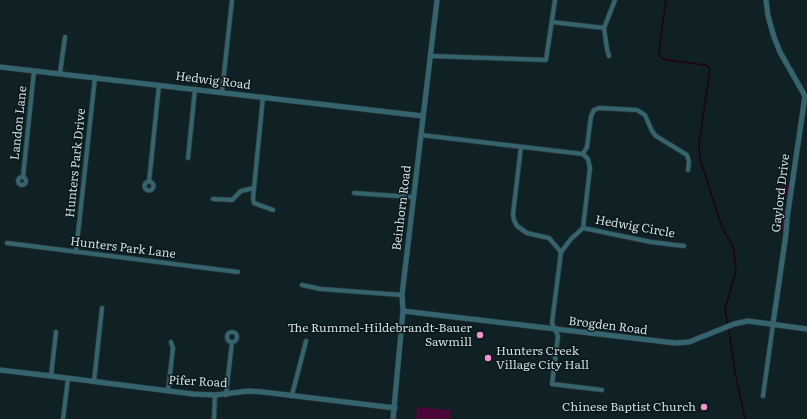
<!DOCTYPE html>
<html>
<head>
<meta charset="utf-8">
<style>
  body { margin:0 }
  canvas { display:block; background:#102125 }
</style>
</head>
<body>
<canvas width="807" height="419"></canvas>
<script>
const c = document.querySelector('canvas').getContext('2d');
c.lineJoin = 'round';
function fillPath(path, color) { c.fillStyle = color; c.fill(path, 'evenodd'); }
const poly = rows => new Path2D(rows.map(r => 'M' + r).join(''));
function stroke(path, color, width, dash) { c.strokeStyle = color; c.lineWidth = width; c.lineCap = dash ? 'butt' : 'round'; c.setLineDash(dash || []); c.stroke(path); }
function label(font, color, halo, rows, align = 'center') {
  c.font = font + ' Literata,serif'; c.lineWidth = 3; c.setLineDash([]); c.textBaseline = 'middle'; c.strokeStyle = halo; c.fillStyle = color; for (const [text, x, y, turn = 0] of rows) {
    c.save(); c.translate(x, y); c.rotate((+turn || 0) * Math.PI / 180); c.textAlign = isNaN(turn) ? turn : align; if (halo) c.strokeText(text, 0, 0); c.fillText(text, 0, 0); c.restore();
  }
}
const green = poly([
  [782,185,790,186,788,196,780,197,781,196],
  [779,211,786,212,784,229,782,231,776,229,780,229,783,212],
  [417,407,451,410,450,419,416,419]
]);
const stream = poly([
  [666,0,659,49,660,57,666,60,705,65,710,68,699,144,700,159,722,227,734,249,736,272,725,309,730,337,735,372,745,419]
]);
const minor = poly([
  [552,22,604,28],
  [430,56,546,60,555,0],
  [609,56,607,49,604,28,615,0],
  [60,73,65,37],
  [222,92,232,0],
  [263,97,253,198,254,203,273,210],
  [421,135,583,154,588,159,590,168,583,228,571,239,561,252],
  [521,147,513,214,514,220,517,226,527,233,549,238,561,252,552,323,558,336,552,384,602,390],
  [583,154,587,147,591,116,594,110,599,108,637,110,645,115,652,131,656,136,687,155,689,162,688,170],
  [188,158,195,89],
  '18 181a4 4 0 1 1 8 0a4 4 0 1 1-8 0Z',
  [23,177,34,71],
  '144.5 186a4.5 4.5 0 1 1 9 0a4.5 4.5 0 1 1-9 0Z',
  [149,182,159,85],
  [354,193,413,197],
  [213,199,232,200,241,191,254,188],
  [583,228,651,242,684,246],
  [7,243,238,272],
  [76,252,95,77],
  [302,285,321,289,402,295],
  '227 337a5 5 0 1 1 10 0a5 5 0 1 1-10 0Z',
  [51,376,56,332],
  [94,381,102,308],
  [168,391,173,348,171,342],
  [226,395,232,342],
  [292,395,306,341],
  [763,396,773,324],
  [63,419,68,379],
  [214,419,215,395]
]);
const tertiary = poly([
  [766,0,768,16,774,37,780,52,805,96,787,219,786,234,773,324],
  [0,67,423,116],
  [403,311,675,343,689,342,734,324,748,321,807,329],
  [0,370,51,376,193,394,215,395,249,391,263,392,395,408],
  [393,419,403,311,402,295,437,0]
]);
const markers = [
  [480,335,4,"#f690d0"],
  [488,358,4,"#f690d0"],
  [704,407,4,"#f690d0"]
];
const streetNames = [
  ["Hedwig Road",213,81,7],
  ["Landon Lane",19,123,-84],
  ["Hunters Park Drive",76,163,-84],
  ["Gaylord Drive",781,193,-83],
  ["Beinhorn Road",402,208,-83],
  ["Hedwig Circle",635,227,10],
  ["Hunters Park Lane",123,248,7],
  ["Brogden Road",608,326,7],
  ["Pifer Road",198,382,3]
];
const poiNames = [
  ["The Rummel-Hildebrandt-Bauer",472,328],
  ["Sawmill",472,342],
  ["Hunters Creek",496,351,"left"],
  ["Village City Hall",496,365,"left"],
  ["Chinese Baptist Church",696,407]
];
fillPath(green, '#4c0738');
stroke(stream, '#200016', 1.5);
stroke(minor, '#2b3b3f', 5.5);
stroke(tertiary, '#2b3b3f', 6);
stroke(minor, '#35646f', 4);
stroke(tertiary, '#35646f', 5);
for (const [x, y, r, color] of markers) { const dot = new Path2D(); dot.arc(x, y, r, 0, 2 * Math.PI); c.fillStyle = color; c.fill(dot); stroke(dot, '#07171b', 1.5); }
label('12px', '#d1dcdf', '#07171b', streetNames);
label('12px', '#d1dcdf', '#07171b', poiNames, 'right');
</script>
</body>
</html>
